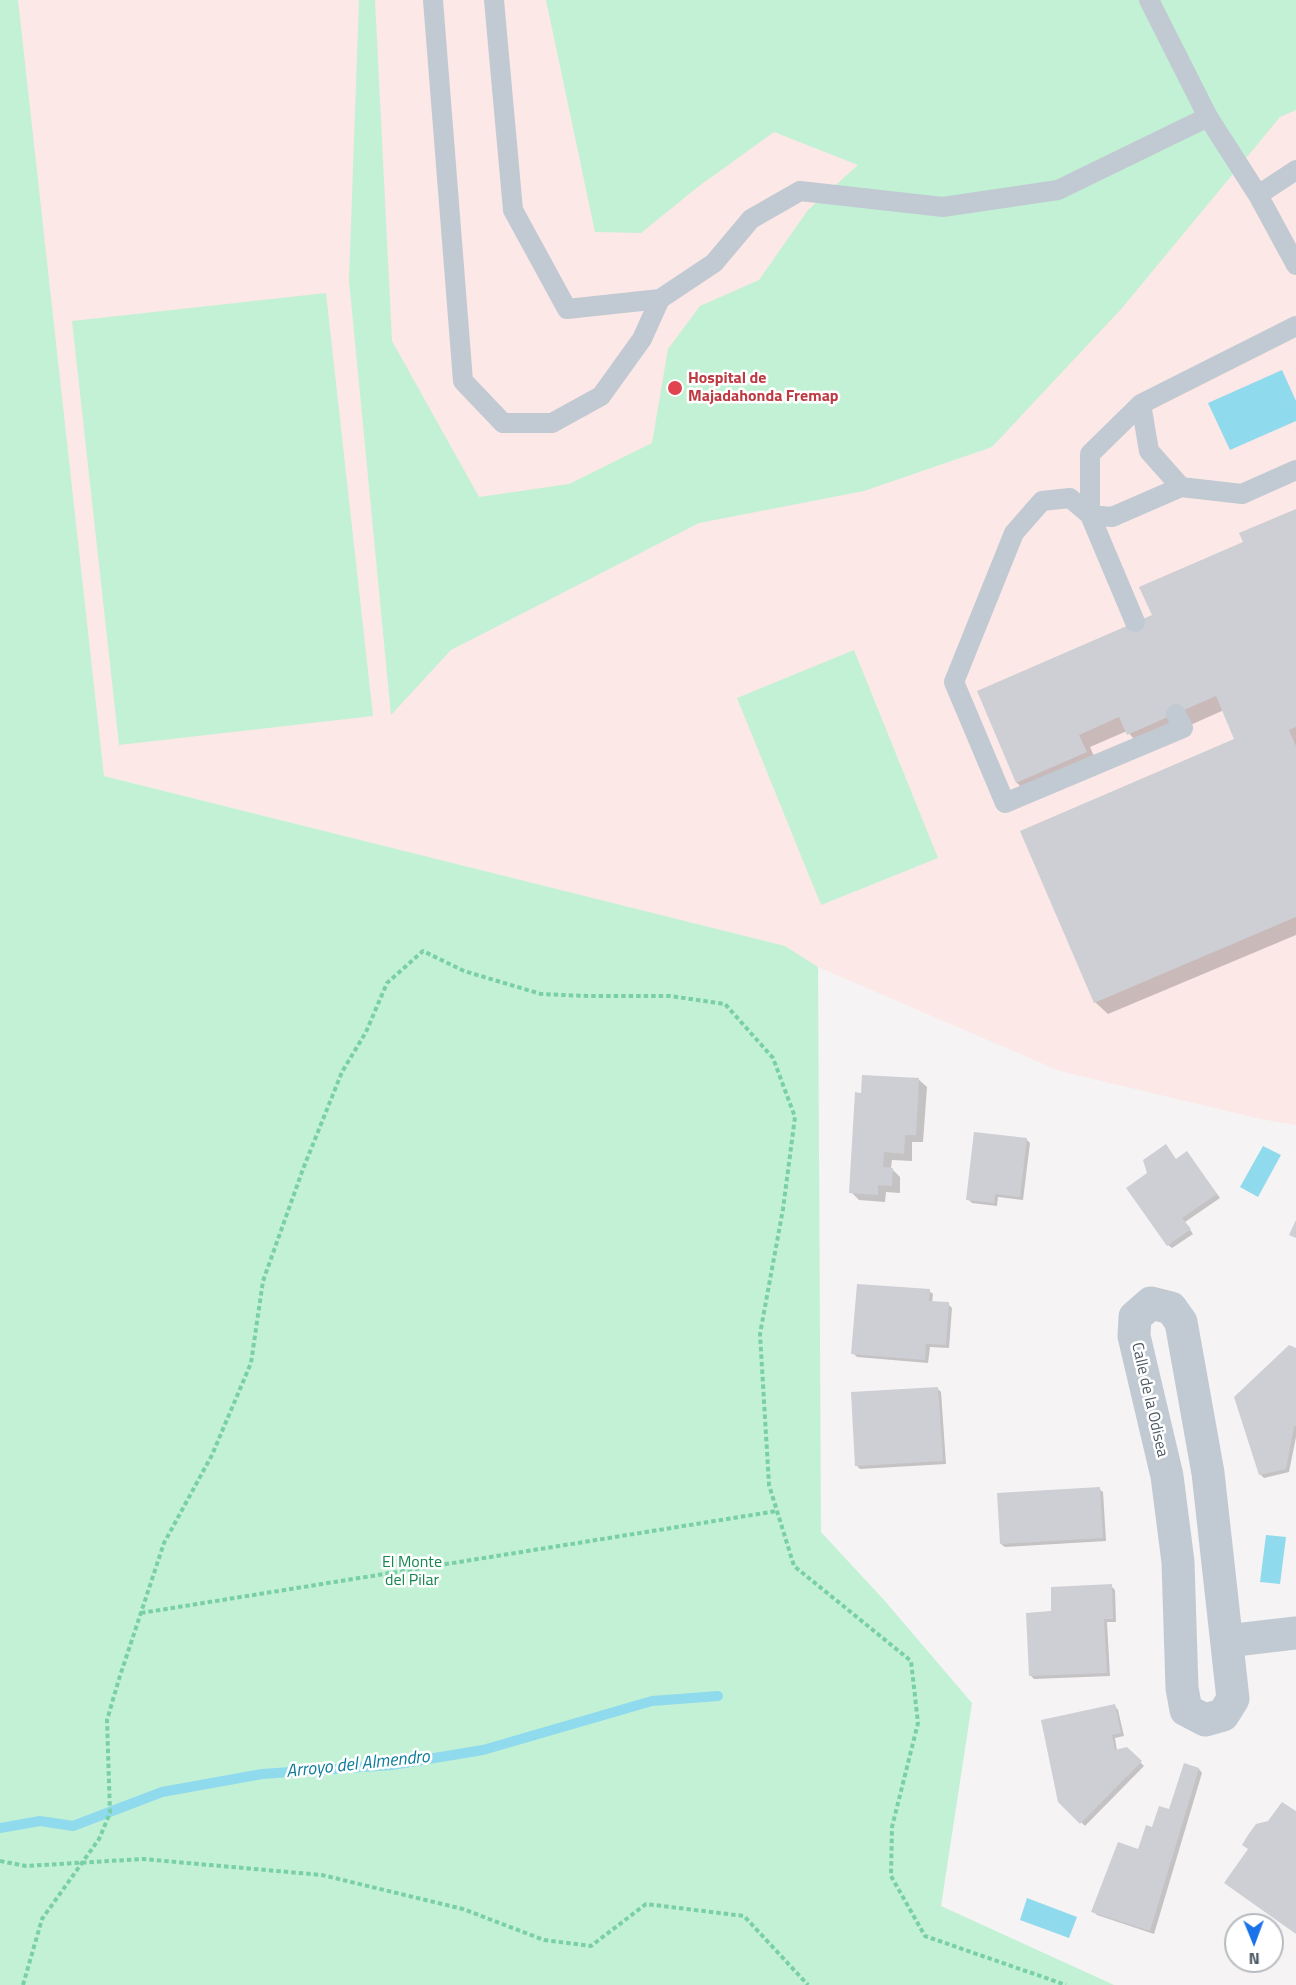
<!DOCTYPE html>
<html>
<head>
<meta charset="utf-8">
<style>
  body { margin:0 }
  #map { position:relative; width:1296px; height:1985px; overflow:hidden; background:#f5f3f3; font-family:"Titillium Web",sans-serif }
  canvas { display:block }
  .north { position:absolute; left:1224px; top:1913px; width:60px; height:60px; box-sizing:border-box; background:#fff; border:2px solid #b7bbc0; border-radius:50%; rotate:179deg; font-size:16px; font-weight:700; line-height:24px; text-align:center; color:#4a5661 }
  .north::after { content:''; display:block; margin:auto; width:21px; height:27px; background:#1a73e8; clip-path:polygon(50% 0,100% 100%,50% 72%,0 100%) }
</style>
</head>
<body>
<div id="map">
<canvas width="1296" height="1985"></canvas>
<div class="north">N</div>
</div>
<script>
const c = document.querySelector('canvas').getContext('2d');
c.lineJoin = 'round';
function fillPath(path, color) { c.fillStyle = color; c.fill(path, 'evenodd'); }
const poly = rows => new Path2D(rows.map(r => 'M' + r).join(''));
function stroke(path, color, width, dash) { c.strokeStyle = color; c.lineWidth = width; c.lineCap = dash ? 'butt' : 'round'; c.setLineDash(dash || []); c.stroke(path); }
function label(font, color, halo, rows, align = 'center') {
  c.font = font + ' "Titillium Web",sans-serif'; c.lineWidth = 5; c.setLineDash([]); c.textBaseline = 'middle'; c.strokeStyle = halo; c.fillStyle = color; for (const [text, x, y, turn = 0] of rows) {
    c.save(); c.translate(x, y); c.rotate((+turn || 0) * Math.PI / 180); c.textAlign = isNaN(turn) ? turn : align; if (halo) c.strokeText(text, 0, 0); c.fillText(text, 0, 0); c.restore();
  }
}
const medical = poly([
  [6,0,1296,0,1296,1125,1261,1119,1060,1071,818,967,785,946,104,776]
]);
const green = poly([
  [0,0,18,0,104,776,785,946,818,967,821,1532,884,1600,972,1703,941,1906,1114,1985,0,1985],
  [359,0,375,0,392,341,479,497,569,484,652,443,668,349,700,306,759,280,808,210,858,165,774,132,699,186,641,233,595,232,546,0,1296,0,1296,110,1280,117,1122,308,992,447,864,491,699,523,451,650,391,715,349,280],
  [326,293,373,716,119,745,72,321],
  [854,650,938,858,821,905,737,698]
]);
const water = poly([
  [1282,370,1296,401,1296,421,1230,450,1208,403],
  [1263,1146,1281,1155,1258,1197,1240,1187],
  [1266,1535,1286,1537,1280,1584,1260,1582],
  [1027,1898,1077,1917,1069,1938,1020,1920]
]);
const shadow = poly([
  [1296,511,1296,935,1108,1014,1095,1002,1236,740,1224,710,1141,747,1127,731,1090,747,1098,765,1030,795,1017,783,979,691,1154,616,1245,542],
  [918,1079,927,1087,923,1142,912,1142,912,1161,892,1160,891,1168,900,1177,900,1193,886,1192,885,1202,859,1200,851,1192,863,1094],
  [1026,1139,1030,1143,1023,1200,998,1197,997,1206,972,1203,968,1199],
  [1187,1153,1220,1198,1185,1222,1193,1234,1172,1248,1168,1245,1149,1174],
  [929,1291,933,1294,932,1303,948,1304,952,1308,949,1348,930,1347,928,1363,857,1357,853,1353],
  [1296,1349,1296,1437,1289,1472,1264,1478,1260,1474],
  [938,1389,941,1392,946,1464,860,1469,856,1465],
  [1099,1489,1103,1492,1106,1541,1005,1547,1001,1544],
  [1111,1586,1115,1590,1116,1622,1107,1622,1110,1676,1034,1679,1030,1675,1053,1612],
  [1115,1706,1118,1710,1124,1736,1115,1738,1117,1751,1127,1749,1144,1766,1085,1826,1060,1801],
  [1185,1764,1199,1769,1202,1773,1154,1934,1097,1915,1093,1911,1139,1851,1153,1829,1169,1811]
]);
const stream = poly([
  [0,1828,40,1821,73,1826,162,1792,262,1774,392,1765,483,1750,652,1701,718,1696]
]);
const building = poly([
  [1296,509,1296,727,1289,730,1296,746,1296,917,1094,1003,1020,831,1234,739,1216,696,1127,735,1119,717,1079,735,1087,752,1016,783,977,691,1152,615,1139,587,1243,542,1239,533],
  [862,1075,919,1078,916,1135,905,1135,904,1154,884,1152,883,1167,893,1168,892,1186,878,1185,878,1195,849,1193,855,1092,861,1093],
  [974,1132,1027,1138,1020,1197,995,1194,994,1203,966,1200],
  [1166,1144,1176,1159,1187,1151,1217,1194,1182,1218,1191,1229,1167,1246,1126,1188,1147,1173,1143,1160],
  [1296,1220,1296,1238,1289,1235],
  [857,1284,930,1289,929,1301,949,1302,946,1345,926,1344,925,1360,851,1354],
  [1289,1345,1296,1348,1296,1426,1294,1426,1286,1469,1259,1475,1234,1397],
  [938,1387,943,1461,855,1466,851,1392],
  [1100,1487,1103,1538,1000,1544,997,1493],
  [1112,1584,1113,1619,1104,1619,1107,1673,1029,1676,1026,1613,1051,1611,1051,1587],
  [1115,1704,1121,1733,1112,1735,1115,1750,1127,1747,1142,1761,1080,1824,1058,1802,1041,1720],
  [1184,1763,1199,1768,1150,1931,1091,1912,1118,1842,1138,1849,1146,1825,1152,1827,1159,1806,1169,1809],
  [1282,1802,1296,1811,1296,1934,1224,1883,1248,1849,1242,1845,1248,1835,1256,1824,1268,1821]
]);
const path = poly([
  [141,1613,777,1511],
  [0,1861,26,1866,143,1859,322,1875,463,1909,544,1940,591,1946,646,1904,744,1916,808,1985],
  [23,1985,42,1919,99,1839,110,1813,107,1720,119,1679,164,1543,212,1455,251,1363,263,1281,303,1169,342,1072,366,1032,387,983,423,951,464,971,541,994,587,996,670,996,725,1004,773,1058,795,1117,783,1209,760,1334,769,1485,794,1566,911,1661,918,1723,892,1827,891,1876,925,1936,1066,1985]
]);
const service = poly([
  [433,0,463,381,503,423,552,423,601,396,642,339,660,299],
  [494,0,513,210,567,309,660,299,714,263,751,219,800,191,943,207,1058,190,1208,117],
  [1149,0,1208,117,1258,195,1296,265],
  [1258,195,1296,170],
  [1296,326,1141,404,1149,451,1181,487,1242,494,1296,470],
  [1135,622,1090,515,1090,454,1141,404],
  [1176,714,1183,728,1005,803,954,682,1014,533,1042,501,1070,498,1090,515,1112,517,1181,487]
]);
const minor = poly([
  [1151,1303,1171,1308,1181,1322,1208,1473,1233,1699,1223,1715,1205,1720,1186,1710,1182,1688,1178,1562,1167,1476,1134,1336,1135,1317,1151,1303],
  [1227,1641,1296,1633]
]);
const markers = [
  [675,388,8,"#e0444e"]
];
const healthNames = [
  ["Hospital de",688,379],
  ["Majadahonda Fremap",688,397]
];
const streetNames = [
  ["Calle de la Odisea",1149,1400,77]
];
const parkNames = [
  ["El Monte",412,1563],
  ["del Pilar",412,1581]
];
const waterNames = [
  ["Arroyo del Almendro",358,1765,-6]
];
fillPath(medical, '#fce8e6');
fillPath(green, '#c3f1d5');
fillPath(water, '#90daee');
fillPath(shadow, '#0003');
stroke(stream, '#90daee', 10);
fillPath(building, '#cdcfd5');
stroke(path, '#7ad0a6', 4, [4.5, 3]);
stroke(service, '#c1cad2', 20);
stroke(minor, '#c1cad2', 33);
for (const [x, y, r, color] of markers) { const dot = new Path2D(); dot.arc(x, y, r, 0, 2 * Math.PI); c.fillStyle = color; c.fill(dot); stroke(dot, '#fff', 2); }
label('bold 16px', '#be3a42', '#fff', healthNames, 'left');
label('16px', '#4a5661', '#fff', streetNames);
label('16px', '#17864f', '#fff', parkNames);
label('italic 18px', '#0c7c9b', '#fff', waterNames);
</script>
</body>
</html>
